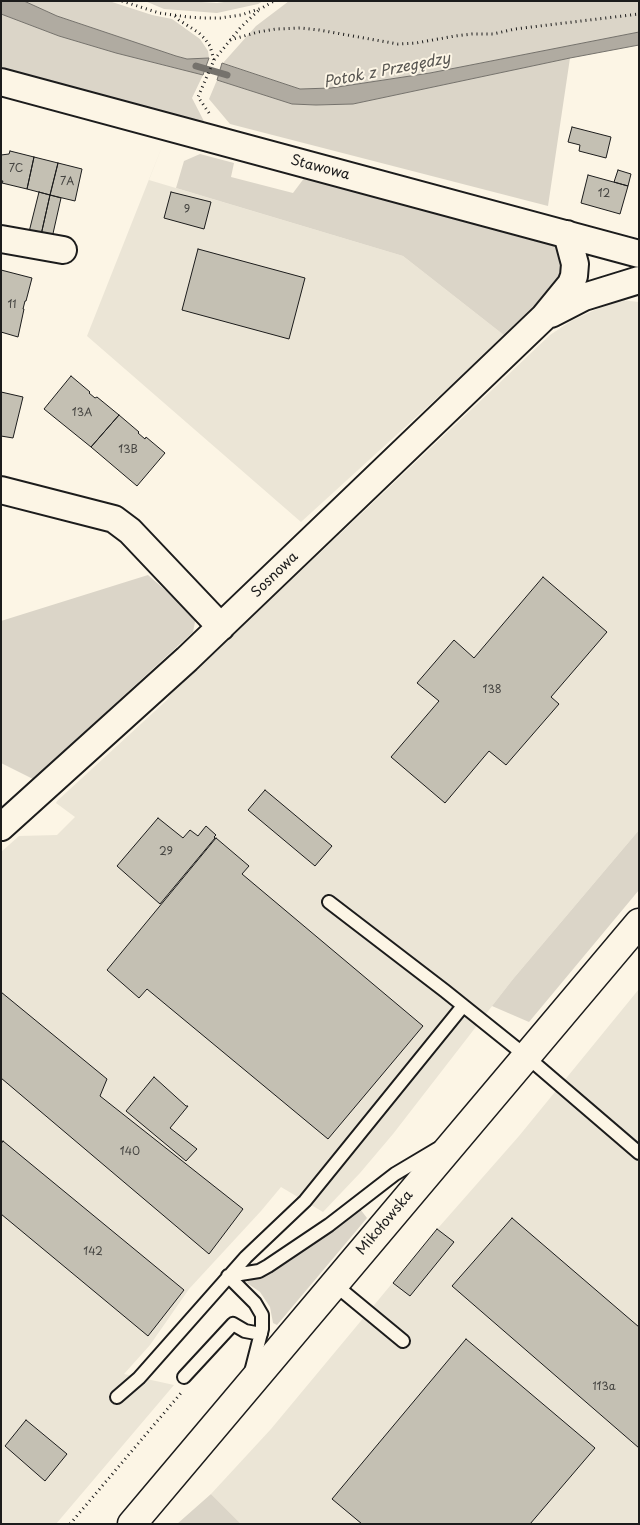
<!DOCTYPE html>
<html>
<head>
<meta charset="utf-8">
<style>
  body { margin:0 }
  #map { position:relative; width:640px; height:1525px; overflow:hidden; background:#fcf5e5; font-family:"Playpen Sans",sans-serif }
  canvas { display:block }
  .frame { position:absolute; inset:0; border:2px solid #1c1c1c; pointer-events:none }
</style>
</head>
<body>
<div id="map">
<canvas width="640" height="1525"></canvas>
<div class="frame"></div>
</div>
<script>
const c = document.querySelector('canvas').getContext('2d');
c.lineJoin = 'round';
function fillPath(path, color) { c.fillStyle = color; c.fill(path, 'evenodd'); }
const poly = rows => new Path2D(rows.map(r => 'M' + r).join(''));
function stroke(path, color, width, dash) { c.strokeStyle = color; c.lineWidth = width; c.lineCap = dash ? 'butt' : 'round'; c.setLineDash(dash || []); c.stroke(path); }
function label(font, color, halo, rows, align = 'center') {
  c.font = font + ' "Playpen Sans",sans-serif'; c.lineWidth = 4; c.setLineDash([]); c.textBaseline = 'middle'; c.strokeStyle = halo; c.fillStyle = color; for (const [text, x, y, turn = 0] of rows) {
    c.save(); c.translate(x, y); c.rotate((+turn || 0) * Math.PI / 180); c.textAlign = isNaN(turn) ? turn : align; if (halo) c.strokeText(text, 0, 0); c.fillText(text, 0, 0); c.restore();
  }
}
const built = poly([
  [165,139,149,180,403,256,505,336,301,522,87,336],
  [621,300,639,302,639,830,513,979,393,1134,360,1173,323,1212,281,1187,261,1211,189,1289,150,1345,124,1374,174,1385,56,1524,1,1524,1,852,19,836,57,835,75,817,56,803,57,801,167,700,171,694,550,335,571,321,599,308],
  [639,989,639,1524,241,1524,211,1494,271,1429,439,1227,519,1136]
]);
const green = poly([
  [24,1,109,1,152,15,172,19,200,39,208,51,209,58,187,59,176,56,57,16],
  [145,1,186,1,217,3,231,1,263,1,258,4,217,13,164,9],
  [289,1,639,1,639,32,430,73,331,88,300,89,223,63,256,26],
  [1,14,59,36,116,53,203,75,192,98,209,131,1,67],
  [570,58,548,206,230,124,209,99,217,80,292,104,316,105,353,104],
  [200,154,234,163,231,177,293,193,305,177,552,244,561,253,564,269,562,281,505,336,403,256,176,188,184,161],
  [148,575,196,617,193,632,33,779,1,763,1,621],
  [639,830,639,890,529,1022,492,1006,513,979],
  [360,1209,367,1218,277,1325,273,1323,270,1307,260,1292,247,1283,248,1281,267,1274,290,1261],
  [211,1494,241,1524,177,1524]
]);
const water = poly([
  [1,1,24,1,57,16,176,56,187,59,209,58,203,75,116,53,59,36,1,14,1,1],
  [639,32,639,45,570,58,353,104,316,105,292,104,217,80,222,63,300,89,331,88,430,73,639,32]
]);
const stream = poly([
  [196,66,227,75]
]);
const building = poly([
  [572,127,611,137,606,158,579,151,580,145,568,142,572,127],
  [10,151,34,157,27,189,2,183,3,181,1,181,1,155,9,154,10,151],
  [34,157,58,163,50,195,27,189,34,157],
  [58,163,82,169,75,201,50,195,58,163],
  [618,170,631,174,628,186,614,182,618,170],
  [588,175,628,186,620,214,581,203,588,175],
  [39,192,50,195,41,235,29,232,39,192],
  [171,192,211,202,204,229,164,218,171,192],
  [50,195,61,198,52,238,41,235,50,195],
  [198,249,305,278,289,339,182,310,198,249],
  [1,270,32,278,26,301,25,301,23,309,24,309,18,337,1,332,1,270],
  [71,376,90,392,89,393,95,398,97,397,119,415,91,447,44,409,71,376],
  [1,392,23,397,13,438,1,436,1,392],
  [119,415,139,432,138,433,145,439,146,437,165,453,137,486,91,447,119,415],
  [543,577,607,632,551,697,559,704,506,765,489,751,445,803,391,757,439,701,417,683,454,640,474,658,543,577],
  [265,790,332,846,315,866,248,810,265,790],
  [158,818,183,838,190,830,198,836,206,826,216,835,214,837,215,838,160,904,117,866,158,818],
  [216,838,249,866,242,874,423,1026,328,1139,147,989,139,998,107,970,216,838],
  [1,992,107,1079,100,1096,243,1209,209,1254,1,1078,1,992],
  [154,1077,186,1106,188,1106,170,1128,197,1149,186,1161,126,1111,154,1077],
  [3,1141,184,1290,148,1336,1,1214,1,1144,3,1141],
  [512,1218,639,1327,639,1448,452,1286,512,1218],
  [437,1229,454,1242,410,1296,393,1283,437,1229],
  [466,1339,595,1448,530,1524,362,1524,332,1499,466,1339],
  [26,1420,67,1454,45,1481,5,1446,26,1420]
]);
const path = poly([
  [122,1,159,13,188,17,204,18,220,18,241,15,262,8,274,1],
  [175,16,179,20,199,33,205,39,210,46,214,60],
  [230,40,258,32,276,29,301,28,319,30,398,44,416,43,455,36,472,34,493,34,515,29,639,14],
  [209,113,198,97,214,60,241,27,259,10],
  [70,1524,181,1393]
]);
const lane = poly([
  [329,902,445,991,526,1056,639,1153],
  [228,1276,259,1271,268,1266,329,1225,395,1174,437,1149],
  [228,1276,255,1303,262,1315,262,1329,251,1372],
  [334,1284,403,1341],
  [184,1377,233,1324,245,1331,261,1334],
  [117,1397,139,1378,246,1257,305,1201,463,1006]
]);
const street = poly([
  [1,82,639,254],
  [1,239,63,250],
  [551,314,584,297,639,280],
  [1,490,114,519,130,531,221,627],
  [1,827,187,659,544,317,571,284,574,276,575,264,567,234]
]);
const secondary = poly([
  [132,1524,639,923]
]);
const numberNames = [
  ["7C",16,169],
  ["7A",67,182],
  ["12",604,194],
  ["9",187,210],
  ["11",12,305],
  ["13A",82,413],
  ["13B",128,450],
  ["138",492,690],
  ["29",166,852],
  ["140",130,1152],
  ["142",93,1252],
  ["113a",604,1387]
];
const streetNames = [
  ["Stawowa",320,168,15],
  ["Sosnowa",275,575,-44],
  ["Mikołowska",385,1223,-50]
];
const waterNames = [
  ["Potok z Przegędzy",387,71,-11]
];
fillPath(built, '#ebe5d6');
fillPath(green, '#dbd5c8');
fillPath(water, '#b0aba1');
stroke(water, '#75726c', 1);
stroke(stream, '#75726c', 7);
fillPath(building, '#c4c0b3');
stroke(building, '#1c1c1c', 1);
stroke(lane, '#1c1c1c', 16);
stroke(street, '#1c1c1c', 30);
stroke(secondary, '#1c1c1c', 31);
stroke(path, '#1c1c1c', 3, [1, 4]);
stroke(lane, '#fcf5e5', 12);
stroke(street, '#fcf5e5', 26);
stroke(secondary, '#fcf5e5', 28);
label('11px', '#464542', null, numberNames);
label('14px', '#1c1c1c', '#fcf5e5', streetNames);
label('italic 15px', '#575551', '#fcf5e5', waterNames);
</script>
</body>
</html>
